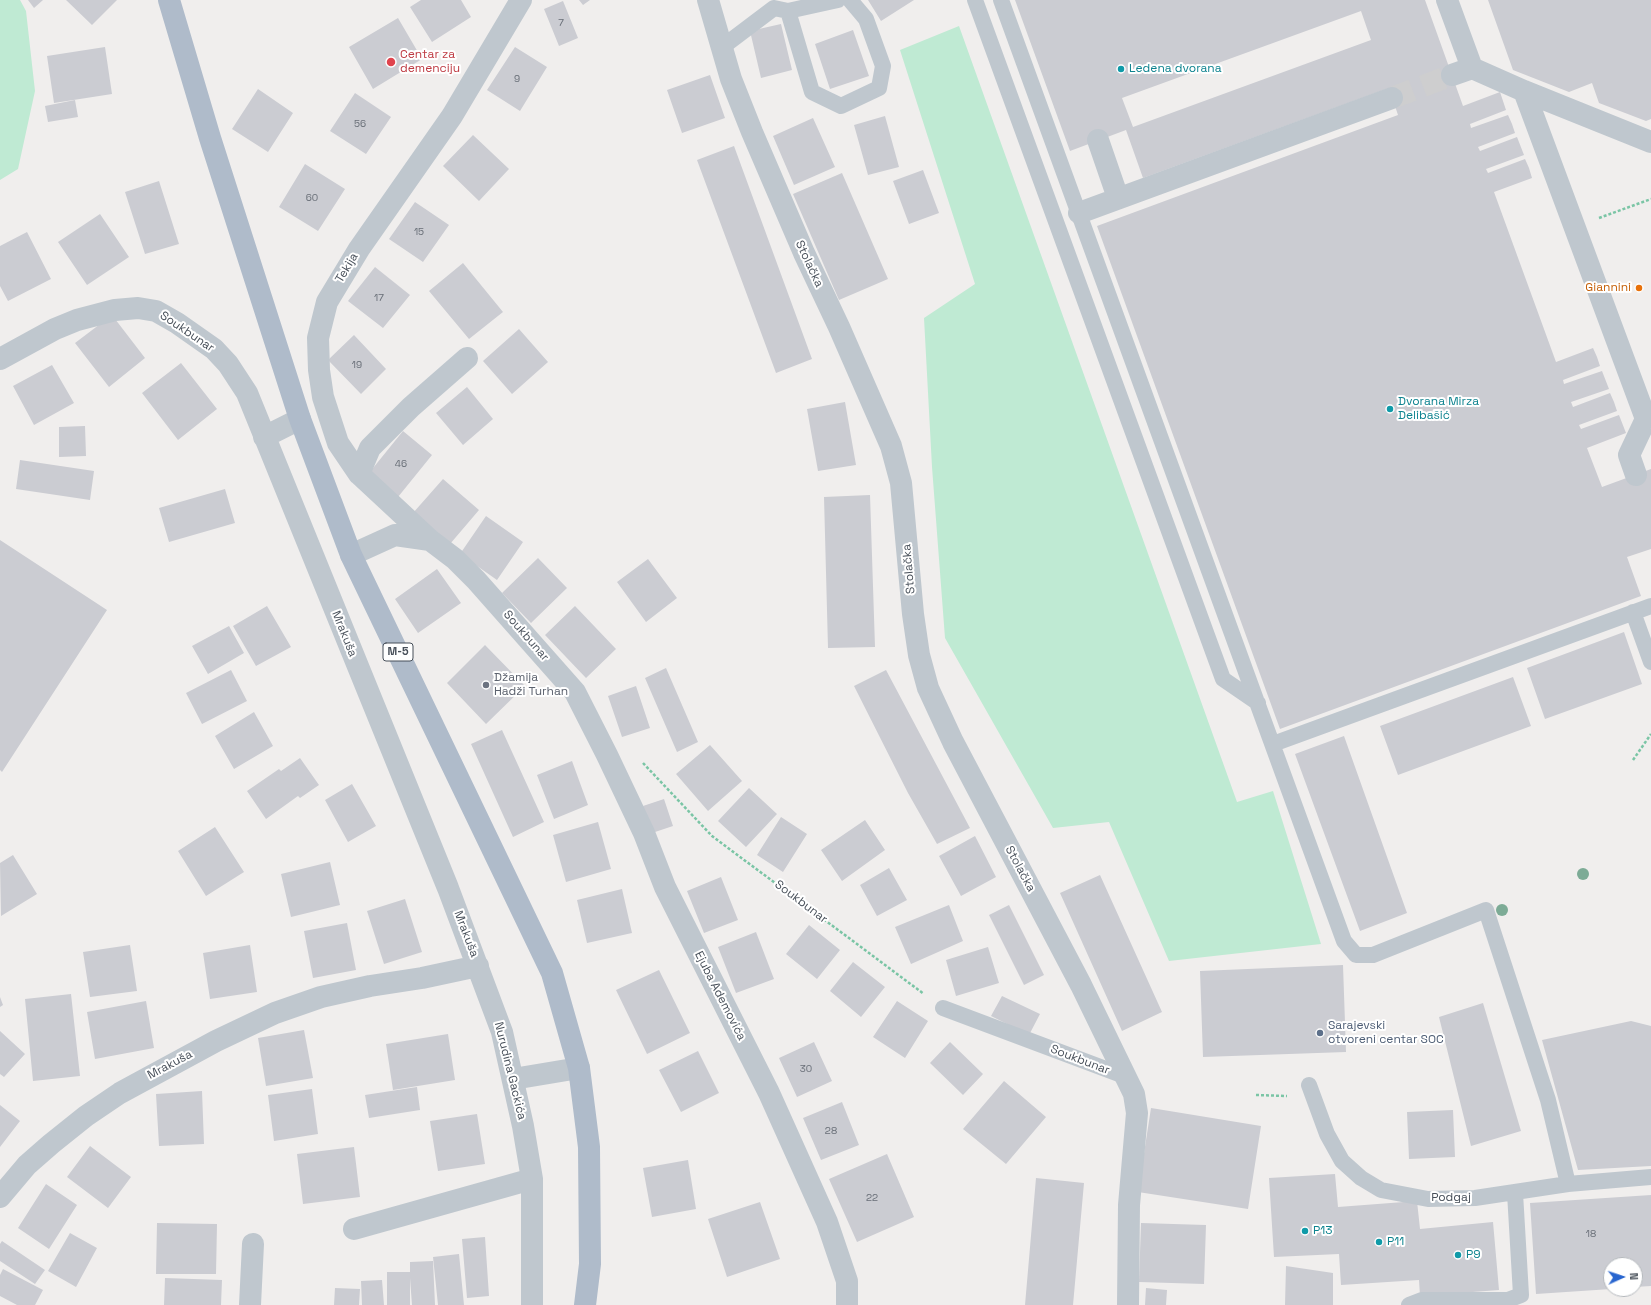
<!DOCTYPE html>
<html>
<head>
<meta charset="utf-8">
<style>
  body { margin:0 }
  #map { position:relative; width:1651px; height:1305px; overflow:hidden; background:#f0eeed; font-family:"Space Grotesk",sans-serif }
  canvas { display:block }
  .north { position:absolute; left:1603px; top:1257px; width:40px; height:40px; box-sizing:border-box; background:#fff; border:1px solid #b5b9bd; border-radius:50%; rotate:87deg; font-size:11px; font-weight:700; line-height:16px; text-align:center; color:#474f59 }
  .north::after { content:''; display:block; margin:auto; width:14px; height:18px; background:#2865cf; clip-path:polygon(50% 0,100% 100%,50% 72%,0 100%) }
</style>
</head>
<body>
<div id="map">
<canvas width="1651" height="1305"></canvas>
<div class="north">N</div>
</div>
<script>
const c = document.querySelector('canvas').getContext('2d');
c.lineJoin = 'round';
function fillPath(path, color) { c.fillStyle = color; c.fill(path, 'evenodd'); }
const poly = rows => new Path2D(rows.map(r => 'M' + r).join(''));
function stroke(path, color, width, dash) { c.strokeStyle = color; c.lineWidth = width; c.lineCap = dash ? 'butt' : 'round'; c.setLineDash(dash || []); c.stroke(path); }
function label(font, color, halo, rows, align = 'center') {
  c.font = font + ' "Space Grotesk",sans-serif'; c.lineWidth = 4; c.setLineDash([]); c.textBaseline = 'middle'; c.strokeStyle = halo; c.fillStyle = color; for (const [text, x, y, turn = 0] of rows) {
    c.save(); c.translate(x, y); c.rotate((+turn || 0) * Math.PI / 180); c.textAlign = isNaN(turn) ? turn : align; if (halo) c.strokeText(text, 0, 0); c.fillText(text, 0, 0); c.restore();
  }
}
const green = poly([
  [0,0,20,0,26,11,35,91,18,169,0,180],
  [959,26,1237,802,1273,791,1321,944,1169,961,1109,822,1053,828,945,638,932,467,924,318,975,284,900,50]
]);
const building = poly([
  [28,0,43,0,34,8],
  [66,0,117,0,92,25],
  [421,0,461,0,471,17,432,42,410,7],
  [579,0,590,0,583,5],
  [868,0,914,0,881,21],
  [1015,0,1425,0,1463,106,1500,92,1506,110,1470,124,1471,128,1508,115,1512,124,1515,133,1478,147,1480,151,1517,137,1524,155,1486,169,1488,173,1525,159,1529,168,1532,178,1494,192,1556,362,1593,348,1597,357,1600,366,1563,380,1564,384,1602,371,1609,389,1571,402,1573,407,1610,393,1614,402,1617,411,1579,425,1581,429,1619,415,1626,433,1587,448,1602,487,1651,469,1651,549,1627,557,1641,596,1280,729,1097,226,1398,115,1389,88,1143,178,1126,130,1070,151],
  [1361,11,1371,40,1133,127,1122,98],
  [1488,0,1651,0,1651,119,1646,121,1599,103,1592,83,1569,92,1513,70],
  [563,1,578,38,559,46,544,9],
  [398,18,422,59,373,89,349,47],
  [781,24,792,70,761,78,750,31],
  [853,30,869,76,830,89,815,44],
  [105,47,112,94,54,103,47,56],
  [515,47,547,67,520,111,487,90],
  [710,75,725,118,682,133,667,90],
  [258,89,293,113,268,152,232,129],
  [355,93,391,117,366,154,330,131],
  [75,100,78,117,48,122,45,106],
  [885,116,899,167,868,175,854,125],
  [813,118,835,167,794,185,773,136],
  [473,135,509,169,479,201,443,166],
  [734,146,812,359,776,373,697,160],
  [305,164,345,189,318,231,279,207],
  [923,170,939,213,909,224,893,181],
  [842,173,888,279,839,300,793,194],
  [159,181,179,244,145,254,125,192],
  [415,202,449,225,423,262,389,239],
  [100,214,129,257,87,285,58,242],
  [27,232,51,279,8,301,0,286,0,246],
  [463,263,503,312,469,339,429,291],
  [375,267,410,295,383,328,348,301],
  [112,315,145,358,109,387,75,343],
  [519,329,548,362,512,394,483,361],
  [354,335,386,369,361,394,328,360],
  [181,363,217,409,178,440,142,393],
  [52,365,74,403,34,425,13,386],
  [467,387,493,419,463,445,436,413],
  [845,402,856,465,818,471,807,409],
  [85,426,86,456,59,457,59,427],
  [403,431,432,455,398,497,369,473],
  [20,460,94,471,90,500,16,489],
  [443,479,479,510,450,544,413,513],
  [225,489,235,523,169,542,159,508],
  [870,495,875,647,828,648,824,497],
  [486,516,523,542,497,580,460,554],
  [0,540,107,610,2,772,0,770],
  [538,558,567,588,531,623,502,593],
  [648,559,677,598,646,622,617,582],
  [437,569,461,603,418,633,395,599],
  [267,606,291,647,256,666,233,626],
  [575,606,616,649,586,678,545,635],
  [229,626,244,653,208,674,192,646],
  [1624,632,1642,684,1545,719,1527,668],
  [485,645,525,686,486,724,447,683],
  [666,668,698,742,677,752,645,678],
  [231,670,247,701,202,724,186,693],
  [886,670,970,828,937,844,908,793,854,686],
  [1513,677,1531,726,1398,775,1380,726],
  [636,686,650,728,622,737,608,696],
  [254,712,273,746,234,769,215,736],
  [502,730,544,822,513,837,471,744],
  [1344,736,1407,913,1360,931,1295,754],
  [710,745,742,781,708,811,676,774],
  [300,758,319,785,300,798,298,796,266,819,247,791,279,769,281,771],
  [572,761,588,805,554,819,537,775],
  [352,784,376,826,348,842,325,800],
  [749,788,777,814,746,847,718,821],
  [664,799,673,826,652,833,643,806],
  [781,817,807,834,783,872,757,855],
  [865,820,885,850,842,881,821,850],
  [598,822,611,869,566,882,553,835],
  [215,827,244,872,206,896,178,851],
  [975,836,996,877,961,896,939,856],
  [13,855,37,894,1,916,0,863],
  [330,862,340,905,291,917,281,874],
  [889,868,907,900,877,916,860,885],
  [1100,875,1162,1012,1122,1031,1060,893],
  [721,877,738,920,704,933,687,891],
  [622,889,632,933,587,943,577,900],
  [405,899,422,952,384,964,367,911],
  [949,905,963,941,911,964,895,927],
  [1009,905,1044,975,1024,985,989,915],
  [347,923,356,970,313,978,304,931],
  [809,925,840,950,817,979,786,954],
  [756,932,774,979,736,993,718,947],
  [130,945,137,991,90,997,83,952],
  [250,945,257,992,210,999,203,953],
  [988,947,999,983,956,996,946,960],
  [853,962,885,987,861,1017,830,991],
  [1343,965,1346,1052,1203,1057,1200,971],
  [659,970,690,1033,647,1054,616,990],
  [71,994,80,1076,33,1081,25,999],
  [1002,996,1040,1014,1029,1035,991,1016],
  [0,997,3,1005,0,1007],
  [146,1001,154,1048,95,1059,87,1012],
  [897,1001,928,1021,905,1058,873,1037],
  [1483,1003,1521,1131,1471,1146,1439,1017],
  [1631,1021,1651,1026,1651,1166,1578,1170,1542,1040],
  [304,1030,313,1078,266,1086,258,1038],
  [0,1031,25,1054,4,1077,0,1074],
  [448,1034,455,1080,393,1090,386,1044],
  [814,1042,832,1081,797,1097,779,1058],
  [950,1042,983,1074,963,1095,930,1063],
  [698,1051,719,1093,681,1112,659,1070],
  [1004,1081,1046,1117,1006,1164,963,1129],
  [417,1087,420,1110,369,1118,365,1095],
  [312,1089,318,1134,274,1141,268,1095],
  [202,1091,204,1144,159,1146,156,1094],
  [842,1102,859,1145,821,1160,803,1118],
  [0,1105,20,1121,0,1147],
  [1151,1108,1261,1126,1248,1209,1138,1192],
  [1453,1110,1455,1157,1409,1159,1407,1112],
  [477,1114,485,1164,438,1171,430,1121],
  [90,1146,131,1177,108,1208,67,1177],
  [354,1147,360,1197,303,1204,297,1154],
  [887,1154,914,1217,857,1242,829,1179],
  [688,1160,696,1209,652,1217,643,1168],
  [1335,1174,1338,1207,1417,1201,1420,1229,1493,1222,1499,1290,1420,1296,1419,1280,1341,1285,1339,1254,1274,1257,1269,1178],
  [1036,1178,1084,1183,1073,1305,1025,1305],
  [46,1184,77,1205,49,1249,18,1228],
  [1651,1195,1651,1286,1635,1287,1635,1265,1611,1265,1611,1289,1536,1294,1530,1203],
  [760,1202,780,1259,727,1277,708,1219],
  [157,1223,217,1224,216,1274,156,1274],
  [1141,1223,1206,1225,1204,1284,1139,1282],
  [70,1233,97,1248,76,1287,48,1271],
  [485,1237,489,1296,467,1298,462,1239],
  [2,1241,45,1270,35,1284,0,1261,0,1244],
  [459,1254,464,1305,438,1305,433,1257],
  [433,1261,435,1305,412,1305,410,1278,410,1305,387,1305,387,1272,410,1272,410,1262],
  [1286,1266,1333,1273,1333,1305,1285,1305],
  [3,1269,43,1290,35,1305,17,1305,0,1296,0,1275],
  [165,1278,222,1280,221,1305,164,1305],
  [382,1280,384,1305,362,1305,361,1281],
  [335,1288,360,1289,359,1305,334,1305],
  [1146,1288,1167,1290,1166,1305,1145,1305]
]);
const pedestrianTunnel = poly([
  [1392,98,1452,75]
]);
const path = poly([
  [1599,218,1651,199],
  [1633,760,1651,734],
  [643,763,712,836,924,994],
  [1256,1095,1287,1096]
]);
const service = poly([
  [975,0,1223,679,1258,703],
  [1001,0,1344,941,1356,955,1373,955,1486,910,1548,1100,1568,1184],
  [788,11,812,92,841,106,879,88,883,66,866,19,850,0],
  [721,48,774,8,788,11,838,0],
  [1633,612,1651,662],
  [1273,744,1651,606],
  [943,1008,1127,1077],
  [1309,1085,1327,1134,1342,1161,1361,1178,1381,1190,1428,1199,1475,1198,1568,1184,1651,1177],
  [1409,1305,1422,1300,1508,1300,1521,1295,1515,1193]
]);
const pedestrian = poly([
  [1447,0,1472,68],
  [1452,75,1472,68,1524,91,1651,142],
  [1524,91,1646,419],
  [1098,140,1118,198],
  [1079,213,1392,98],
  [1636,475,1629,455,1646,419,1651,417]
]);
const minor = poly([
  [708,0,731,79,752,132,804,253,839,327,891,446,901,483,913,614,919,655,928,688,953,742,1081,985,1134,1094,1137,1113,1129,1205,1128,1305],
  [0,359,55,329,77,320,115,310,138,308,156,311,177,323,214,349,228,364,247,393,448,888,502,1032,523,1126,532,1179,532,1305],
  [264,437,300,419],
  [359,474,370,448,411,407,467,358],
  [430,540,359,474,338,443,323,397,319,370,318,338,327,302,359,249,452,116,521,0],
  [351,555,395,535,430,540,455,559,476,580,575,692,607,755,644,833,665,887,769,1093,827,1222,847,1281,847,1305],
  [513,1079,579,1068],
  [0,1197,27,1165,51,1144,86,1116,120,1093,216,1041,275,1013,321,997,370,986,422,978,478,966],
  [354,1229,532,1179],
  [250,1305,253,1244]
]);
const primary = poly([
  [169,0,210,138,300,419,351,555,552,973,579,1068,589,1147,590,1264,585,1305]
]);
const trees = [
  [1583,874],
  [1502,910]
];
const markers = [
  [391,62,5,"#e0444e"],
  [1121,69,4,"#0f9aa8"],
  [1639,288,4,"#e8710a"],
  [1390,409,4,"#0f9aa8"],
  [486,685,4,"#6b7280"],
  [1320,1033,4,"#5c6f8a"],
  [1305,1231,4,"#0f9aa8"],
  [1379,1242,4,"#0f9aa8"],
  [1458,1255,4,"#0f9aa8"]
];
const numberNames = [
  ["7",561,23],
  ["9",517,79],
  ["56",360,124],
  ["60",312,198],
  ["15",419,232],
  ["17",379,298],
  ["19",357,365],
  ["46",401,464],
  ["30",806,1069],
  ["28",831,1131],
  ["22",872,1198],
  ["18",1591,1234]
];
const shields = [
  [398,652,30]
];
const shieldNames = [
  ["M-5",398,652]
];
const healthNames = [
  ["Centar za",400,55],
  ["demenciju",400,69]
];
const cultureNames = [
  ["Ledena dvorana",1129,69],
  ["Dvorana Mirza",1398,402],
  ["Delibašić",1398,416],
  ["P13",1313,1231],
  ["P11",1387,1242],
  ["P9",1466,1255]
];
const streetNames = [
  ["Stolačka",809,264,65],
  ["Tekija",347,268,-59],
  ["Soukbunar",187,332,34],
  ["Stolačka",909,569,-95],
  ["Mrakuša",344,634,68],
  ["Soukbunar",526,636,49],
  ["Stolačka",1020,869,62],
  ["Soukbunar",801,902,37],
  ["Mrakuša",466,934,69],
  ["Ejuba Ademovića",720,996,63],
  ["Soukbunar",1080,1060,21],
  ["Mrakuša",170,1065,-28],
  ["Nurudina Gackića",510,1071,76],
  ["Podgaj",1451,1198]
];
const foodNames = [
  ["Giannini",1631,288]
];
const worshipNames = [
  ["Džamija",494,678],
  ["Hadži Turhan",494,692]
];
const serviceNames = [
  ["Sarajevski",1328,1026],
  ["otvoreni centar SOC",1328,1040]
];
fillPath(green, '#bfead3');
fillPath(building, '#cbccd2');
stroke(pedestrianTunnel, '#cececf', 22, [22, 11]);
stroke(path, '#7ac5a5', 2.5, [3, 2]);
stroke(service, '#bfc7ce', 16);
stroke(pedestrian, '#bfc7ce', 22);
stroke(minor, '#bfc7ce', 22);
stroke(primary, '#afbbca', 22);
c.fillStyle = '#7dab96';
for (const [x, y] of trees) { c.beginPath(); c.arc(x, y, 6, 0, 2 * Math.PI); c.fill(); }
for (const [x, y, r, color] of markers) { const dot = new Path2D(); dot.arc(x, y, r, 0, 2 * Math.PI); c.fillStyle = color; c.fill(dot); stroke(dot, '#fff', 1.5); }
label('10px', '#686e77', null, numberNames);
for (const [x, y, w] of shields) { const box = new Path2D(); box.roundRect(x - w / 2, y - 9, w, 18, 3); c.fillStyle = '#fff'; c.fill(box); stroke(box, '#474f59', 1); }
label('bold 11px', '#474f59', null, shieldNames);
label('12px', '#be3a42', '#fff', healthNames, 'left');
label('12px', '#0d838f', '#fff', cultureNames, 'left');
label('12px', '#474f59', '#fff', streetNames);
label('12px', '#c56008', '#fff', foodNames, 'right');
label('12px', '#5b616d', '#fff', worshipNames, 'left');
label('12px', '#4e5e75', '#fff', serviceNames, 'left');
</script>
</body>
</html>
